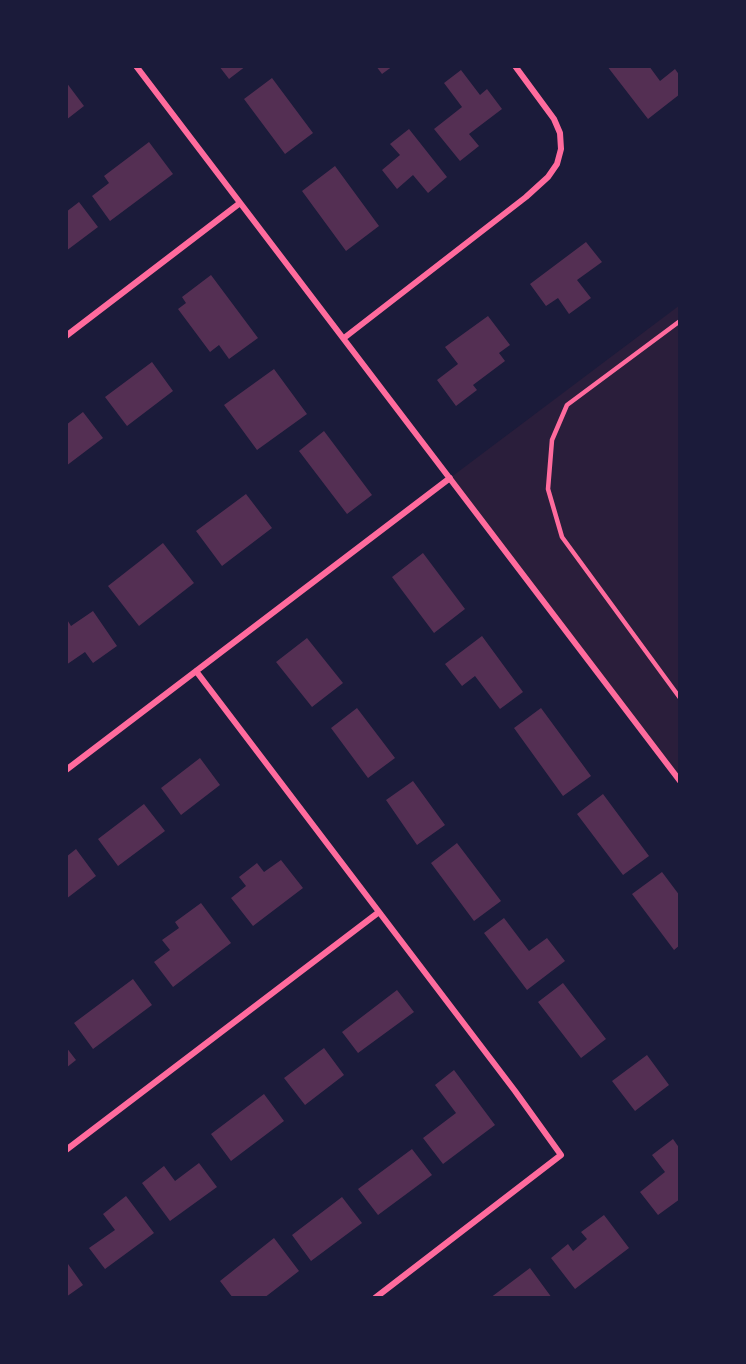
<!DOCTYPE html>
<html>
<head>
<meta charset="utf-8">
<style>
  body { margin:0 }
  #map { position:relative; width:746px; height:1364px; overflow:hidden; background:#1b1b3a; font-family:Barlow,sans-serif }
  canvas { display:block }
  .frame { position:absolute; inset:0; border:68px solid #1b1b3a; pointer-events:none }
</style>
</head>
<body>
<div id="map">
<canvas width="746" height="1364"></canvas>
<div class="frame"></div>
</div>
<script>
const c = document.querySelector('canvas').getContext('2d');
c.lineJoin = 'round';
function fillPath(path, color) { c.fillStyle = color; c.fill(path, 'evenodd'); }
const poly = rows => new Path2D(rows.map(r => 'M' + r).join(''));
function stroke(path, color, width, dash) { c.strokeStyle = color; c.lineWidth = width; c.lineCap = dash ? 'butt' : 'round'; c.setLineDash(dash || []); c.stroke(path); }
const green = poly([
  [680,305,680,781,450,478]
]);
const building = poly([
  [219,66,246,66,229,79],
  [376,66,393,66,382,74],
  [607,66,649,66,660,81,675,69,680,76,680,94,648,119],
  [461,70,480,95,487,89,502,109,469,134,479,146,460,161,434,129,462,107,444,83],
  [272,78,313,133,285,154,244,99],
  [66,82,84,106,66,120],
  [409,129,447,177,428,193,413,175,397,189,382,170,400,155,390,144],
  [149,142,173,174,110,221,92,196,109,183,104,176],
  [335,166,379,226,346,251,302,191],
  [79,202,98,227,66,251,66,212],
  [586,242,602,262,577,280,591,298,569,314,558,298,546,306,530,284],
  [211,275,258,338,229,359,219,345,210,352,178,309,186,303,182,297],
  [488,316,510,345,499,353,505,361,473,385,477,390,456,406,437,380,458,364,445,347],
  [152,362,173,391,127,426,105,397],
  [274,369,307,414,257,450,224,405],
  [83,412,103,438,66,466,66,425],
  [324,431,372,495,347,514,299,451],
  [246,494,272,528,222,566,196,531],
  [163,543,194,583,139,626,108,586],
  [423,553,465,609,434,633,392,577],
  [93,611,117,646,93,663,85,652,66,665,66,618,71,626],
  [482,636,523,692,500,709,475,676,462,686,445,664],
  [307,638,343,683,312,707,276,662],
  [357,708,395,758,368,778,331,728],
  [541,708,591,776,563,796,514,728],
  [200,758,220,785,181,815,161,788],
  [413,781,445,825,417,845,386,800],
  [603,794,649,856,623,875,577,814],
  [144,804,165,831,118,866,98,839],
  [457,843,501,901,474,921,431,863],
  [76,849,96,876,66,899,66,857],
  [281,860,303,888,253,926,231,898,246,886,239,877,257,863,264,872],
  [662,872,680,896,680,945,674,950,632,894],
  [201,903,231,943,173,987,154,962,170,950,162,940,179,928,175,922],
  [504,918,529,951,547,938,565,961,527,990,484,933],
  [133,979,152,1005,93,1049,74,1023],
  [563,983,606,1039,581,1058,538,1002],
  [397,990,414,1012,358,1053,342,1032],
  [66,1047,76,1060,66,1068],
  [324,1048,344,1075,305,1105,284,1078],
  [647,1055,669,1085,635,1111,612,1081],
  [454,1070,495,1125,443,1164,423,1138,456,1113,435,1085],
  [264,1094,284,1121,231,1161,211,1134],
  [673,1139,680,1149,680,1199,658,1215,640,1192,665,1172,652,1155],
  [412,1149,432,1175,378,1215,358,1189],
  [199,1163,217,1187,170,1221,142,1183,164,1166,175,1181],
  [126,1196,154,1233,105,1269,89,1248,115,1230,103,1214],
  [342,1197,362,1223,311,1261,292,1235],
  [604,1215,629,1248,575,1289,551,1258,568,1244,573,1251,587,1239,581,1232],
  [274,1238,299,1271,264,1298,233,1298,220,1281],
  [68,1264,83,1285,66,1297,66,1265],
  [530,1268,552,1298,490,1298]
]);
const service = poly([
  [680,321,567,405,552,440,548,489,562,537,680,698]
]);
const minor = poly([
  [136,66,680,781],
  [66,336,240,203],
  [344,338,526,197,548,177,557,164,561,149,560,133,554,119,515,66],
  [196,671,515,1091,561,1155,375,1298],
  [66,770,450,478],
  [66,1150,379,912]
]);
fillPath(green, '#2a1e3b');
fillPath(building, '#542f53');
stroke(service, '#ff6b9d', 4.5);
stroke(minor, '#ff6b9d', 6);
</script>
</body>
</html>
